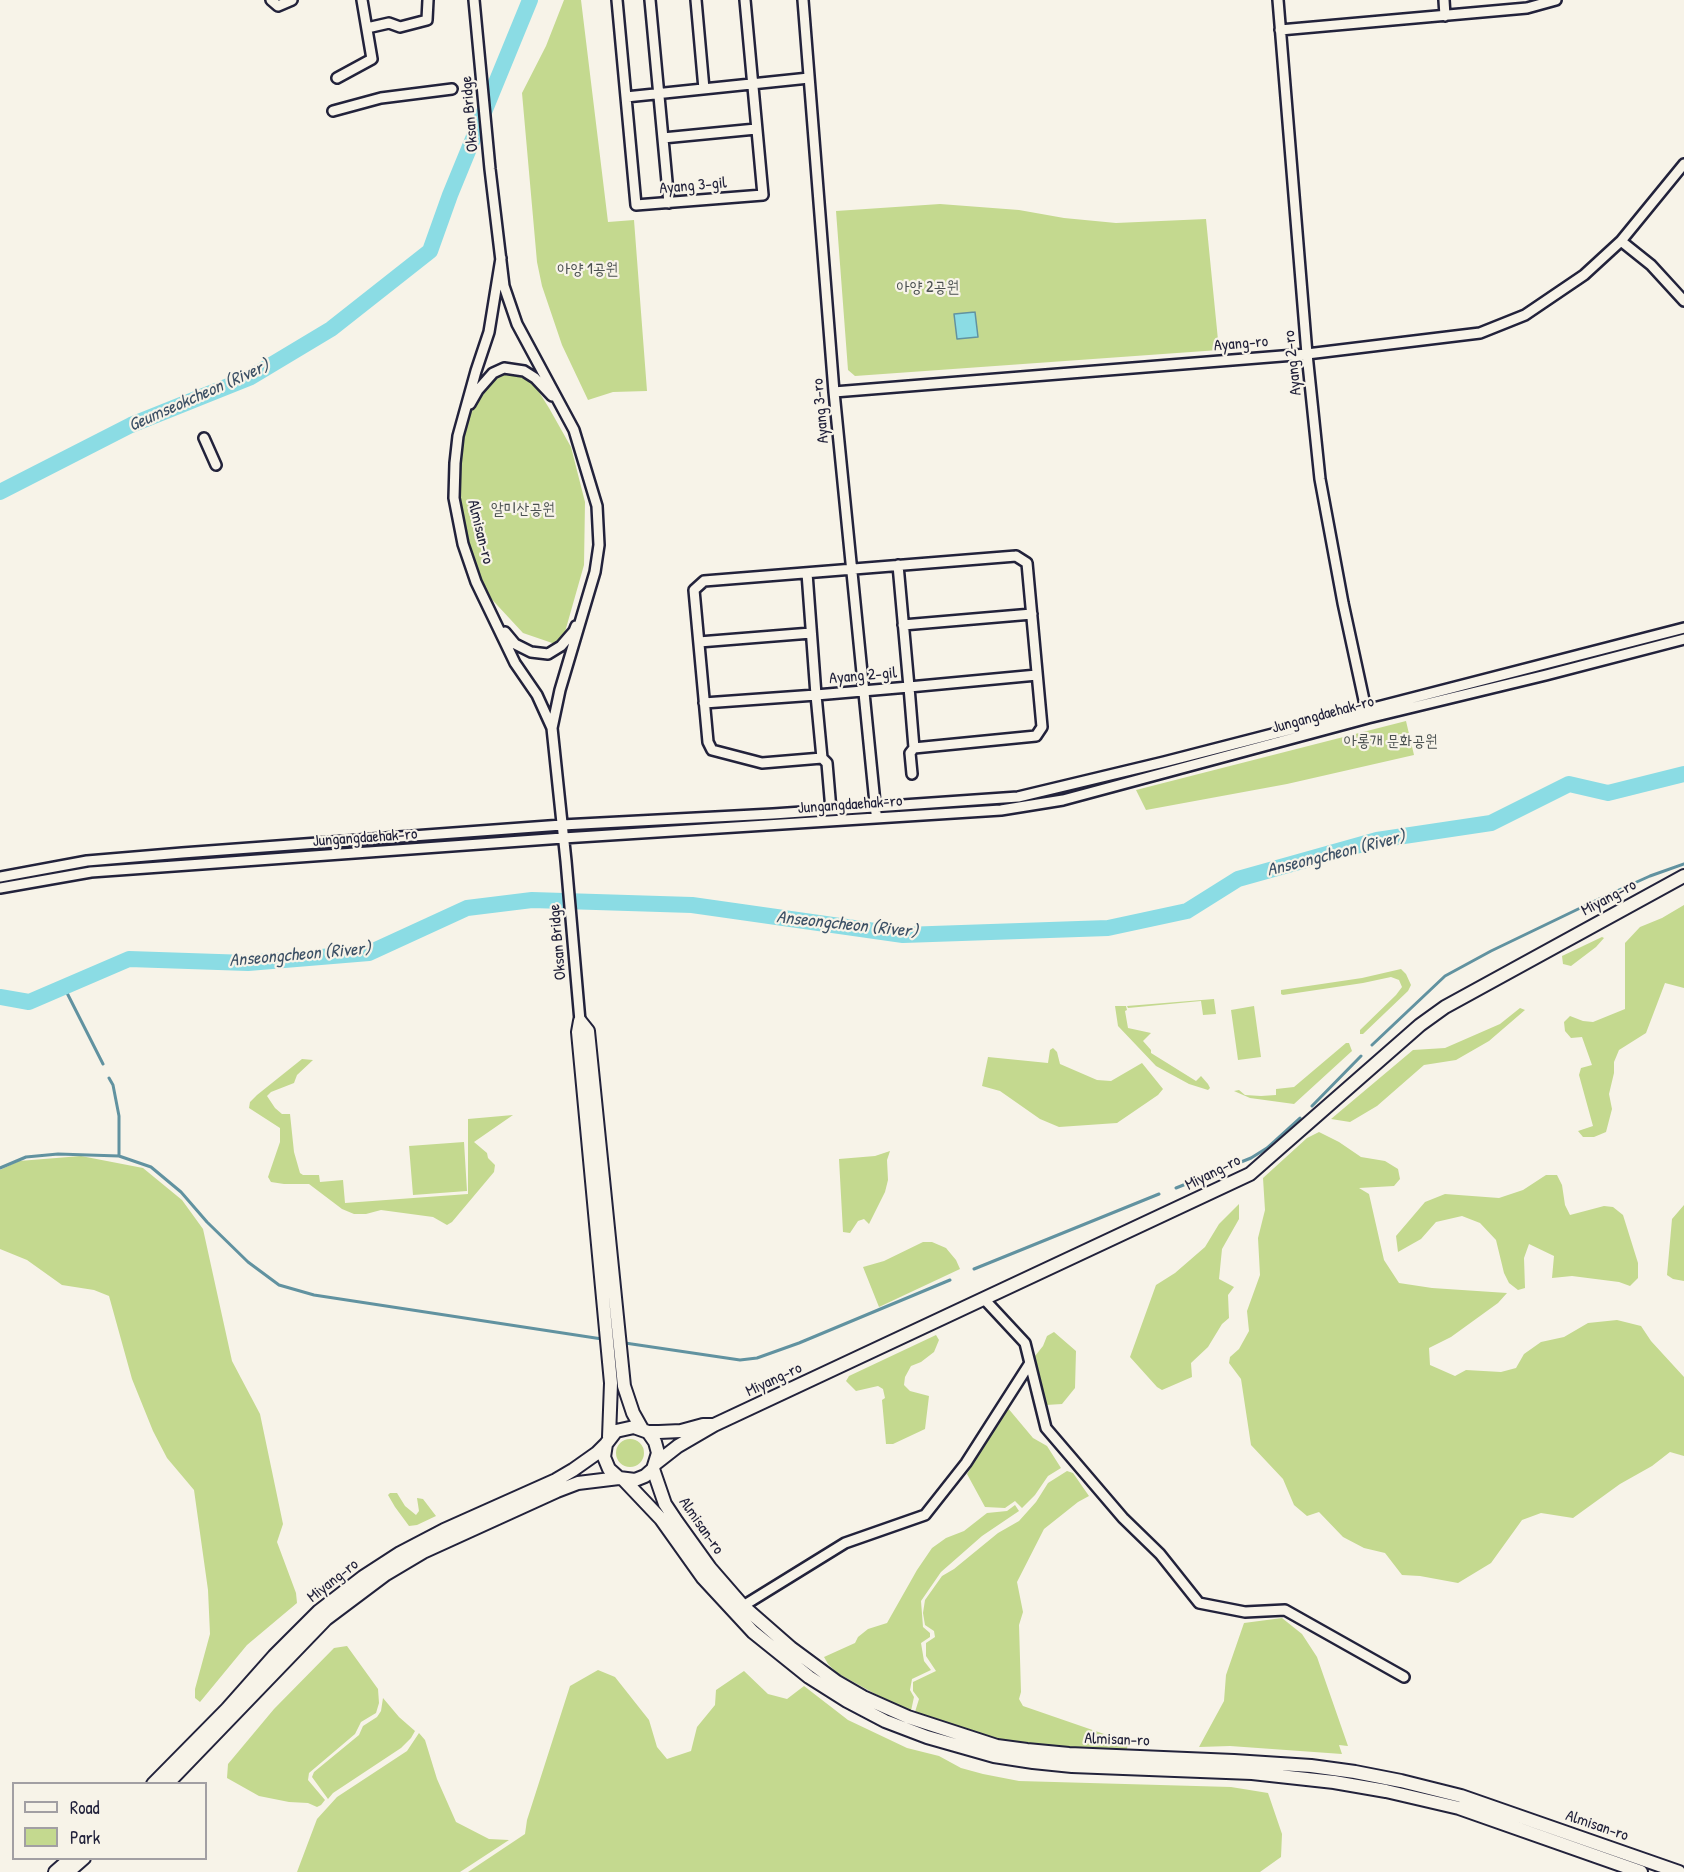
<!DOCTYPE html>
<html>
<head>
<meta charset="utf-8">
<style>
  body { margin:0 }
  #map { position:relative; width:1684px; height:1872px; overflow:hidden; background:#f7f3e8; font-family:"Patrick Hand",sans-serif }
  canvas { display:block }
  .legend { position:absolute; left:12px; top:1782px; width:195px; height:78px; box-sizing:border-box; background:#f7f3e8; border:2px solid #a29fa3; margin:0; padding:8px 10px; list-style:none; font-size:18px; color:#22223b }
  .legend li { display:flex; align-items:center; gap:12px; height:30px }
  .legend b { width:30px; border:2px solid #a29fa3 }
</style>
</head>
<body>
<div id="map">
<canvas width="1684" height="1872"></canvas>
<ul class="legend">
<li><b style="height:8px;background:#f7f3e8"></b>Road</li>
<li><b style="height:16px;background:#c4d98f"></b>Park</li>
</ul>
</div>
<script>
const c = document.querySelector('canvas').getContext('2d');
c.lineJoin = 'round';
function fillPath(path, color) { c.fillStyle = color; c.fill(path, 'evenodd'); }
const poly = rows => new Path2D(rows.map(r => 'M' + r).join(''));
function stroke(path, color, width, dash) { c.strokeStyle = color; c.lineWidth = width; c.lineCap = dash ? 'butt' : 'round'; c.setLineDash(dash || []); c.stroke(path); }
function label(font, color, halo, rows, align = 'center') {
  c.font = font + ' "Patrick Hand","Poor Story",sans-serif'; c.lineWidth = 4.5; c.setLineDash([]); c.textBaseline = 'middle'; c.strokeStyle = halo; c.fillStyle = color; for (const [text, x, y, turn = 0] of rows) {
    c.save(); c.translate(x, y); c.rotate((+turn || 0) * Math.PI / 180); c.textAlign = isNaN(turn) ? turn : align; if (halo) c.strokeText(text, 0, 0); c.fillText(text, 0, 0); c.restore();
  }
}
const green = poly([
  [564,0,581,0,608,222,634,220,647,391,613,392,588,400,562,345,542,286,537,262,522,93,546,46],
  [940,204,1019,210,1064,218,1116,223,1206,219,1219,350,855,376,848,370,836,211],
  [502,370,529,376,549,408,571,447,585,502,584,565,561,646,523,633,485,592,463,526,457,472,474,388],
  [1406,721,1414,755,1287,784,1146,810,1136,790],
  [1684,905,1684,988,1665,983,1646,1033,1619,1050,1614,1062,1614,1073,1609,1094,1612,1109,1606,1132,1594,1137,1583,1137,1578,1131,1593,1126,1579,1075,1581,1068,1592,1065,1582,1037,1571,1038,1565,1031,1564,1022,1570,1016,1583,1021,1593,1022,1625,1009,1625,943,1640,927,1662,918],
  [1602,937,1604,938,1596,947,1571,966,1563,964,1562,956],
  [1401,969,1406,974,1411,985,1408,991,1363,1034,1360,1034,1360,1030,1396,995,1402,987,1399,980,1391,977,1363,983,1283,995,1281,994,1281,990,1362,978],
  [1214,999,1216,1014,1203,1015,1201,1001,1128,1008,1127,1006],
  [1115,1006,1126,1006,1127,1010,1125,1011,1128,1028,1151,1033,1143,1041,1151,1050,1151,1053,1196,1081,1201,1076,1208,1084,1210,1088,1208,1090,1189,1084,1156,1066,1118,1026],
  [1254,1006,1261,1057,1238,1060,1231,1010],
  [1520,1008,1525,1010,1489,1041,1456,1060,1424,1065,1377,1106,1350,1122,1331,1119,1413,1050,1445,1048,1500,1024],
  [1346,1043,1349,1043,1352,1051,1294,1104,1250,1098,1234,1091,1239,1090,1245,1095,1261,1096,1276,1095,1276,1089,1294,1087],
  [1053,1048,1057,1052,1060,1064,1097,1080,1111,1081,1142,1063,1163,1089,1158,1095,1117,1123,1059,1127,1040,1119,1000,1091,982,1086,988,1057,1048,1063,1050,1050],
  [302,1059,313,1060,297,1075,294,1083,271,1092,267,1096,275,1108,282,1114,290,1114,294,1152,300,1173,303,1175,319,1175,320,1182,343,1180,345,1203,468,1194,468,1119,513,1115,474,1142,487,1153,488,1158,495,1165,494,1172,452,1222,447,1225,433,1217,381,1210,366,1214,354,1214,342,1209,309,1184,284,1184,271,1182,268,1177,280,1142,280,1128,249,1108,250,1102,257,1095],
  [1319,1132,1339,1142,1361,1157,1385,1161,1398,1169,1400,1179,1394,1186,1359,1188,1369,1194,1384,1260,1399,1283,1432,1288,1507,1293,1498,1303,1451,1337,1429,1348,1430,1365,1455,1376,1466,1370,1501,1372,1516,1368,1524,1354,1541,1342,1564,1337,1588,1323,1617,1320,1641,1326,1651,1341,1684,1377,1684,1456,1670,1452,1652,1466,1620,1484,1573,1518,1541,1513,1522,1520,1491,1563,1458,1583,1420,1576,1402,1575,1385,1553,1364,1548,1343,1537,1319,1512,1307,1516,1294,1505,1283,1479,1251,1445,1241,1379,1229,1363,1230,1357,1239,1349,1249,1331,1247,1311,1260,1275,1258,1238,1265,1210,1263,1178,1307,1138],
  [464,1142,467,1191,413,1195,409,1146],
  [890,1151,887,1160,888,1180,885,1192,869,1224,864,1219,858,1221,850,1233,843,1232,839,1159,875,1156],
  [81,1156,143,1168,182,1200,203,1229,232,1361,260,1414,283,1524,277,1542,296,1593,297,1603,247,1645,200,1702,195,1698,195,1689,210,1634,208,1590,194,1490,167,1458,153,1431,132,1379,109,1296,94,1290,62,1285,27,1260,0,1249,0,1170,19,1161],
  [1546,1175,1557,1175,1562,1185,1565,1205,1570,1215,1604,1206,1613,1207,1623,1215,1638,1263,1638,1278,1630,1286,1619,1282,1572,1276,1552,1278,1554,1256,1529,1244,1524,1258,1525,1288,1518,1290,1509,1283,1504,1273,1496,1240,1480,1223,1462,1216,1436,1222,1421,1239,1398,1252,1396,1236,1425,1202,1445,1194,1499,1198,1523,1190],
  [1239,1204,1239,1219,1222,1249,1219,1279,1234,1287,1228,1295,1229,1318,1222,1324,1208,1347,1191,1363,1192,1377,1162,1390,1157,1387,1130,1357,1156,1285,1175,1273,1205,1247,1219,1224],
  [1684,1205,1684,1281,1673,1279,1667,1275,1672,1219],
  [923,1242,932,1242,946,1248,956,1260,960,1269,879,1307,863,1267,884,1261],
  [1054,1332,1076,1351,1075,1388,1062,1404,1046,1405,1035,1365,1035,1356,1043,1346,1047,1336],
  [936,1335,939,1340,934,1352,921,1362,911,1366,905,1377,904,1385,910,1391,929,1396,925,1429,893,1444,886,1444,882,1400,885,1398,883,1389,878,1386,856,1391,846,1381,849,1376],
  [1007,1407,1033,1438,1047,1446,1061,1468,1048,1476,1035,1495,1022,1508,1015,1501,1005,1508,985,1507,967,1474],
  '616 1453a14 14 0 1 1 28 0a14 14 0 1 1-28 0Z',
  [1067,1471,1073,1473,1089,1496,1078,1502,1044,1529,1017,1582,1023,1612,1019,1625,1021,1692,1019,1699,1023,1706,1107,1735,1128,1745,1126,1752,1003,1741,965,1730,915,1712,919,1699,913,1691,913,1682,936,1671,926,1656,926,1643,935,1637,934,1631,925,1625,923,1613,925,1600,942,1576,954,1569,998,1533,1019,1521,1036,1502,1048,1483],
  [390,1493,397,1493,405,1506,416,1515,419,1511,417,1498,423,1499,436,1516,417,1525,409,1526,395,1507,388,1495],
  [1015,1505,1019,1511,982,1536,941,1572,921,1601,923,1627,930,1633,930,1637,921,1643,924,1661,931,1670,912,1679,910,1690,914,1697,911,1711,888,1701,837,1673,828,1664,824,1657,855,1643,858,1637,868,1629,887,1623,917,1570,932,1548,946,1538,964,1531,987,1513,1007,1511],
  [1282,1618,1302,1634,1317,1657,1348,1746,1339,1745,1342,1754,1230,1746,1199,1747,1224,1701,1226,1675,1244,1623],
  [347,1646,378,1689,379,1703,376,1713,361,1722,355,1734,309,1773,308,1780,325,1800,321,1805,317,1807,308,1803,289,1802,259,1796,227,1778,228,1764,274,1709,334,1648],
  [598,1670,615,1677,649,1720,657,1747,667,1759,691,1751,697,1727,715,1705,716,1690,744,1671,768,1694,787,1699,804,1686,848,1720,907,1748,939,1756,961,1768,983,1774,1019,1781,1231,1787,1268,1793,1282,1834,1281,1857,1260,1872,468,1872,525,1834,527,1820,570,1686],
  [383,1698,399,1717,415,1731,411,1738,401,1748,333,1793,328,1799,312,1777,314,1772,359,1735,363,1726,377,1717,381,1711],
  [419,1733,425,1740,437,1779,456,1822,489,1839,509,1840,460,1872,297,1872,317,1819,337,1797,407,1751]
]);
const water = poly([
  [975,312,978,337,957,339,954,314,975,312]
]);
const stream = poly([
  [64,987,103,1064],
  [1372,1045,1445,976,1491,951,1599,899,1650,876,1684,864],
  [109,1078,113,1085,119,1116,119,1156],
  [1312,1106,1361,1056],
  [0,1168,26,1157,58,1154,119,1156,151,1167,181,1192,207,1222,248,1262,279,1285,314,1295,602,1339],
  [1176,1188,1251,1158,1267,1148,1300,1118],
  [974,1269,1159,1194],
  [625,1343,740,1360,757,1358,799,1343,950,1280]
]);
const river = poly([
  [0,492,131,425,251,377,331,329,430,251,450,195,530,0],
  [0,997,29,1002,129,959,248,963,369,953,467,908,532,900,692,905,903,935,1108,928,1187,911,1238,879,1377,840,1491,823,1569,784,1608,793,1684,774]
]);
const minor = poly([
  [271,0,278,6,292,0],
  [474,0,490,169,504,286,517,324,574,430,597,506,599,545,595,572,560,690,552,728],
  [617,0,636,205,763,195,745,0],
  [650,0,669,203],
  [696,0,704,89],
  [803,0,834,392,876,813],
  [1278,0,1307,354,1320,479,1343,603,1367,714],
  [1444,0,1445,16],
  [367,28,389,23,400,27,427,20,428,0],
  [1280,30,1527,8,1556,0],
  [337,78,372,59,362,0],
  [626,97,809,78],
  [333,111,381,98,452,89],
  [663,138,756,129],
  [1621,241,1651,265,1684,301],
  [501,258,489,332,476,371,458,436,455,463,454,498,463,544,476,582,515,663,537,695,552,728,566,861,580,1021],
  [834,392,1307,354,1480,333,1525,315,1584,275,1621,241,1684,164],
  [470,404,478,390,493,373,504,368,524,371,535,378,552,396],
  [204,438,216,465],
  [1016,556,1027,563,1042,727,1036,736,914,748,909,687,816,695,822,758,762,763,712,750,708,742,694,590,704,581,1016,556],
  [898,565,909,687,1037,675],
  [903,625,1032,614],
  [505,632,515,644,531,652,548,654,561,646,574,631,576,626],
  [699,642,811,633],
  [704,703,816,695,807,573],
  [822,758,827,763,831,810],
  [912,774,910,753,914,748],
  [0,877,87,861,182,853,562,825,773,814,1018,797,1164,762,1684,628],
  [0,888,91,872,563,838,1001,810,1063,800,1368,718,1546,675,1684,639],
  [985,1300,1025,1343,1046,1428,1123,1518,1160,1554,1199,1603,1245,1612,1285,1610,1404,1677],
  [743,1606,845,1543,925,1515,966,1463,1030,1363]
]);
const major = poly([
  [580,1021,578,1032,611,1383,609,1437],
  [580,1021,588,1031,624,1386,633,1413,642,1429],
  [648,1432,655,1442,658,1453,653,1469,645,1476,635,1480,619,1478,609,1469,604,1457,606,1444,616,1431,634,1427,648,1432,659,1432,681,1431,703,1425,713,1425],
  [655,1464,678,1446,714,1425,1250,1174,1420,1025,1445,1007,1684,876],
  [653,1469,665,1504,677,1522,710,1568,743,1606,791,1648,837,1682,863,1697,908,1717,997,1746,1027,1750,1069,1754,1234,1761,1311,1766,1355,1772,1401,1781,1461,1796,1679,1872],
  [624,1480,661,1519,703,1578,753,1632,809,1677,847,1701,885,1721,927,1737,994,1756,1033,1762,1072,1766,1252,1773,1334,1782,1386,1791,1459,1808,1641,1872],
  [153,1784,227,1709,274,1656,319,1611,363,1577,400,1553,444,1530,556,1480,573,1470,597,1453,606,1444],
  [167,1784,326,1619,386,1574,423,1552,557,1491,578,1483,619,1478],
  [55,1872,71,1858],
  [68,1872,84,1858]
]);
const streetNames = [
  ["Oksan Bridge",470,114,-95],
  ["Ayang 3-gil",693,186,-5],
  ["Ayang-ro",1241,344,-5],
  ["Ayang 2-ro",1293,363,-96],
  ["Ayang 3-ro",821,411,-95],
  ["Almisan-ro",480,532,76],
  ["Ayang 2-gil",863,676,-5],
  ["Jungangdaehak-ro",1323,715,-15],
  ["Jungangdaehak-ro",850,805,-4],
  ["Jungangdaehak-ro",365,838,-4],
  ["Miyang-ro",1609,898,-28],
  ["Oksan Bridge",558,942,-95],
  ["Miyang-ro",1213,1173,-27],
  ["Miyang-ro",774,1380,-25],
  ["Almisan-ro",701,1526,55],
  ["Miyang-ro",333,1581,-38],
  ["Almisan-ro",1117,1740,2],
  ["Almisan-ro",1597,1826,19]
];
const parkNames = [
  ["아양 1공원",588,270],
  ["아양 2공원",928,288],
  ["알미산공원",523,510],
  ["아롱개 문화공원",1391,742]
];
const waterNames = [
  ["Geumseokcheon (River)",199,396,-24],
  ["Anseongcheon (River)",1336,854,-14],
  ["Anseongcheon (River)",847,925,6],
  ["Anseongcheon (River)",300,955,-5]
];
fillPath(green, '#c4d98f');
fillPath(water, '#8bdce4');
stroke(water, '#6192a0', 1.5);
stroke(stream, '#6192a0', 3);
stroke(river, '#8bdce4', 16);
stroke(minor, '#22223b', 14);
stroke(major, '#22223b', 16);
stroke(minor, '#f7f3e8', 9);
stroke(major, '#f7f3e8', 12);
label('16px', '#22223b', '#f7f3e8', streetNames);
label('16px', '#4a5050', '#f7f3e8', parkNames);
label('italic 18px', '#3c5065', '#f7f3e8', waterNames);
</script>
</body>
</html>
